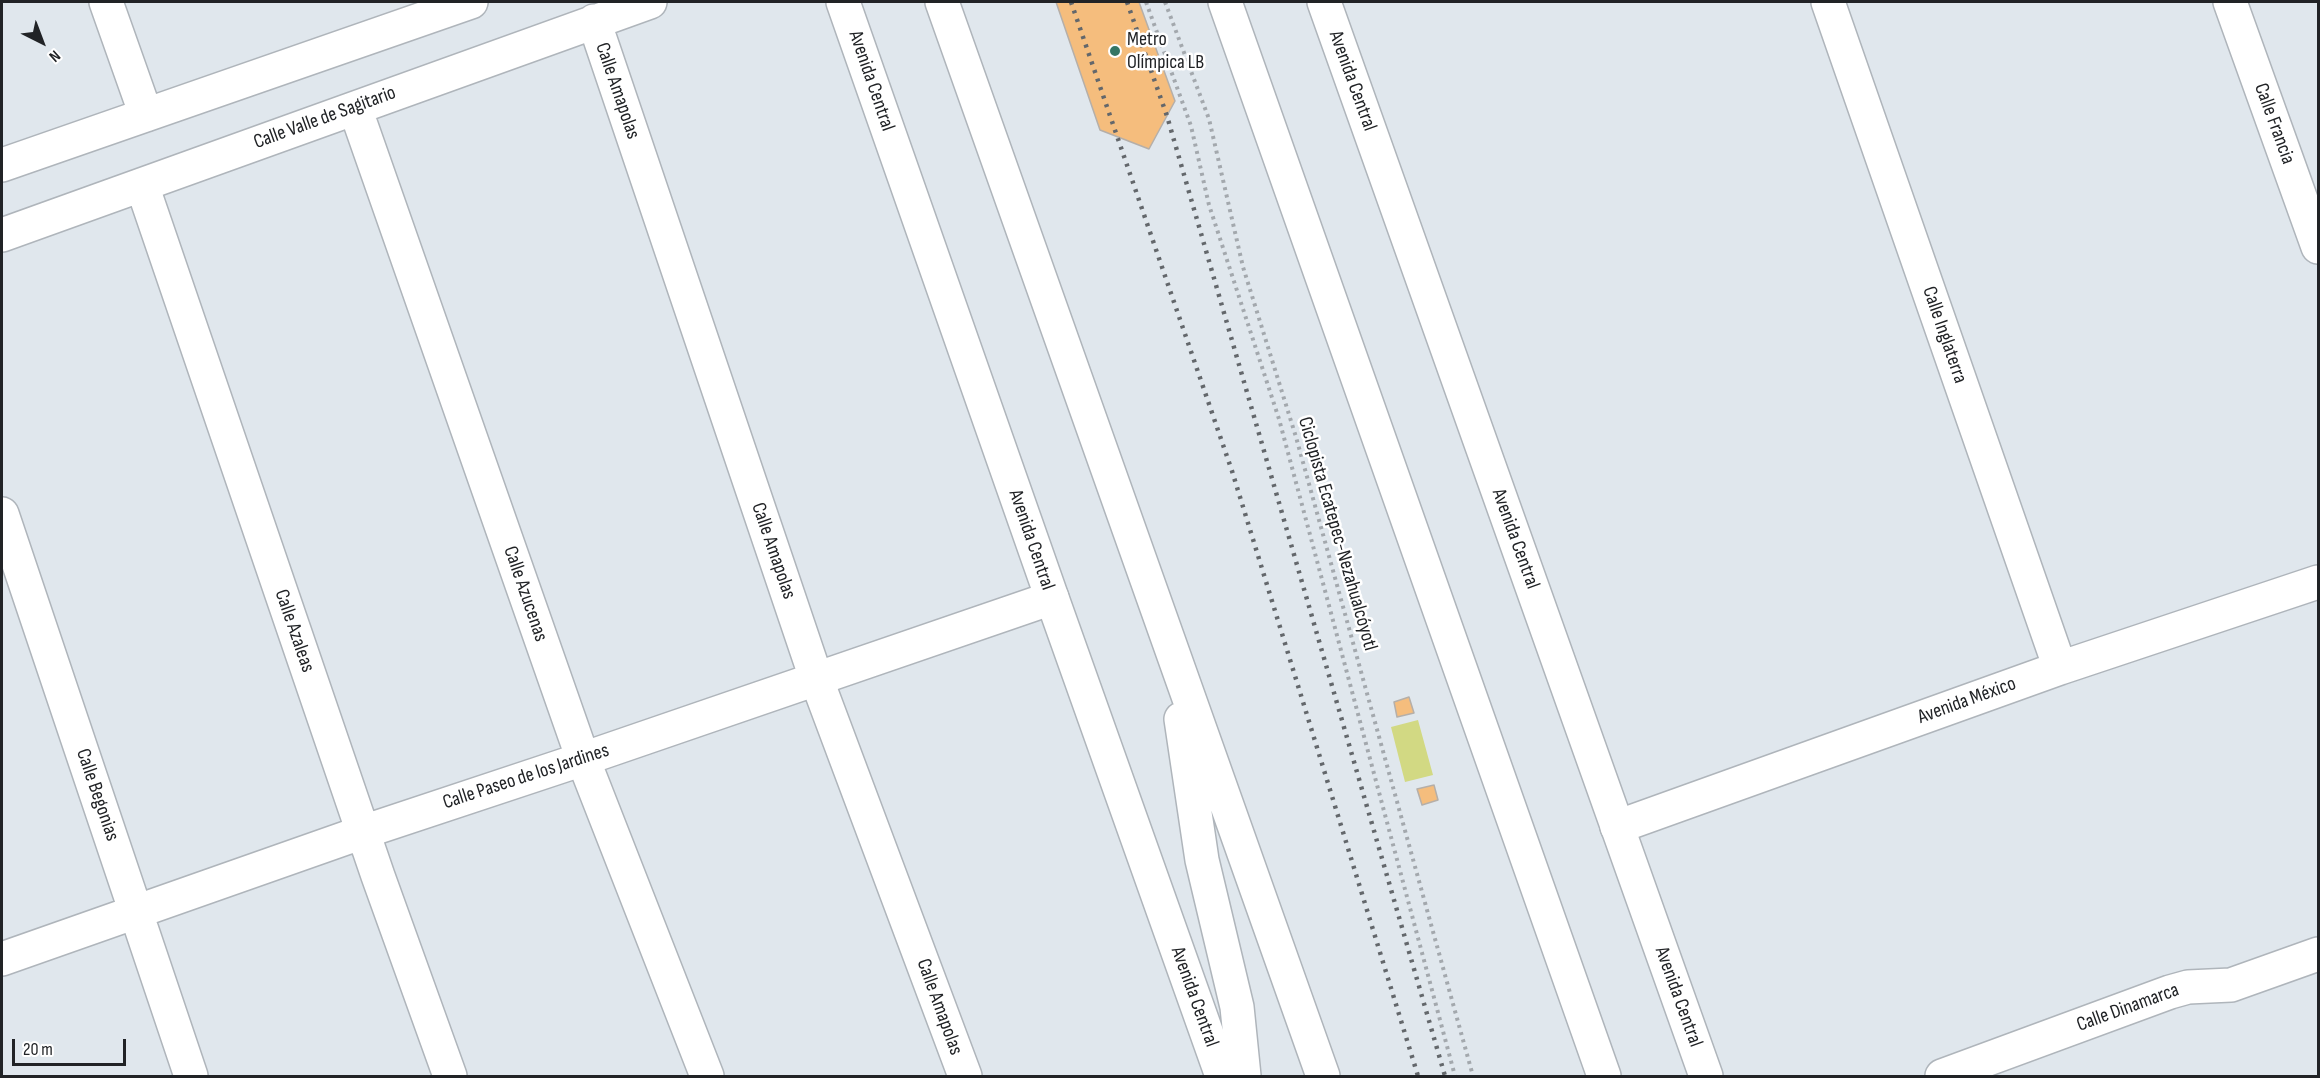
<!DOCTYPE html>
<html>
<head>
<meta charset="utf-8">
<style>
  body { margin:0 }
  #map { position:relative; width:2320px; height:1078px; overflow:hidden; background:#e0e7ed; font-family:"Sofia Sans Condensed",sans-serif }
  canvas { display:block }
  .frame { position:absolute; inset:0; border:3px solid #212326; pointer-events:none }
  .north { position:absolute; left:12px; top:12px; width:60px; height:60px; -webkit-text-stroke:4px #fff; paint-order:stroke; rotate:138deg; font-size:16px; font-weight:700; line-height:24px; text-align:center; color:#212326 }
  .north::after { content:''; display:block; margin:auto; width:21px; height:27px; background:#212326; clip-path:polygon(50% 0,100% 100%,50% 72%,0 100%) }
  .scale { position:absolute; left:12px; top:1039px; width:114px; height:27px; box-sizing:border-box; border:3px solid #212326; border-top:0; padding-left:8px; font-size:18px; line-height:21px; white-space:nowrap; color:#212326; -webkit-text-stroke:4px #fff; paint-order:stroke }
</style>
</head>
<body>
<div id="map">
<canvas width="2320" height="1078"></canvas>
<div class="frame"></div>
<div class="north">N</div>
<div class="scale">20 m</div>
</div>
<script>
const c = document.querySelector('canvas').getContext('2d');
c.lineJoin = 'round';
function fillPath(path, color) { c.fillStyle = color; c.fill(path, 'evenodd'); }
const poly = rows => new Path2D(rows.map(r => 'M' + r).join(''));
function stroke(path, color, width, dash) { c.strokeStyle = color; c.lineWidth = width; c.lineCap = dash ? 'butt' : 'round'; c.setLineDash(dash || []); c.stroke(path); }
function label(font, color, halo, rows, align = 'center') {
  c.font = font + ' "Sofia Sans Condensed",sans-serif'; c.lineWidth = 5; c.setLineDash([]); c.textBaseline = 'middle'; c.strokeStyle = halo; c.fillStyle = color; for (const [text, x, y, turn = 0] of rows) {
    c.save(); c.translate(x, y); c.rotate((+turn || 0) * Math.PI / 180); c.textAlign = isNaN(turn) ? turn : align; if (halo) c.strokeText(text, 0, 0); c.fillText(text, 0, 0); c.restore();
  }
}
const green = poly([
  [1418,720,1433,775,1405,782,1391,727]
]);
const building = poly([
  [1056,2,1139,2,1175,101,1149,149,1100,130,1056,2],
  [1409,697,1414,713,1397,717,1394,702,1409,697],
  [1434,785,1438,800,1422,805,1417,789,1434,785]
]);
const path = poly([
  [1146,2,1191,126,1209,205,1279,419,1455,1076],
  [1165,2,1209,119,1243,267,1296,437,1473,1076]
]);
const minor = poly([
  [106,2,146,115],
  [1828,2,2060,668],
  [2230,2,2318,247],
  [594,21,816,678,965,1076],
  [355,108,583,759,707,1076],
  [2,165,471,2],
  [142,185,378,876,450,1076],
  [2,235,650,2],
  [2,514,191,1076],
  [1617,827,2060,668,2318,582],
  [2,959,363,832,583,759,1052,598],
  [1942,1076,2170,992,2188,987,2231,985,2318,954]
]);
const major = poly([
  [843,2,1052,598,1222,1076],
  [1324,2,1706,1076]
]);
const highway = poly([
  [942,2,1323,1076],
  [1225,2,1604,1076],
  [1181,719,1202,860,1237,1007,1244,1076]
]);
const rail = poly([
  [1071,2,1232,471,1418,1076],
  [1127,2,1167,116,1445,1076]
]);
const markers = [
  [1115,51,6,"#357665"]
];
const poiNames = [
  ["Metro",1127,40],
  ["Olímpica LB",1127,63]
];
const streetNames = [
  ["Avenida Central",871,81,71],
  ["Avenida Central",1352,81,70],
  ["Calle Amapolas",617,91,71],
  ["Calle Valle de Sagitario",325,118,-20],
  ["Calle Francia",2274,124,70],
  ["Calle Inglaterra",1944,335,71],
  ["Ciclopista Ecatepec-Nezahualcóyotl",1337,534,74],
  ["Avenida Central",1515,539,70],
  ["Avenida Central",1031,540,71],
  ["Calle Amapolas",773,551,71],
  ["Calle Azucenas",525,594,71],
  ["Calle Azaleas",294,631,71],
  ["Avenida México",1967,701,-20],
  ["Calle Paseo de los Jardines",526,777,-18],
  ["Calle Begonias",97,795,71],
  ["Avenida Central",1194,997,70],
  ["Avenida Central",1678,997,70],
  ["Calle Amapolas",939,1007,70],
  ["Calle Dinamarca",2128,1008,-20]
];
fillPath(green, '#d2d983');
fillPath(building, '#f5bd7d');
stroke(building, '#b5afa9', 1.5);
stroke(minor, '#afb5bb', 36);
stroke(major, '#afb5bb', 36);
stroke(highway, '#afb5bb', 36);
stroke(path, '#a3a8ad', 4, [3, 4.5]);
stroke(minor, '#fff', 33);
stroke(major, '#fff', 33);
stroke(highway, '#fff', 33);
stroke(rail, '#63676b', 4.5, [3, 6]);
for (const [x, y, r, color] of markers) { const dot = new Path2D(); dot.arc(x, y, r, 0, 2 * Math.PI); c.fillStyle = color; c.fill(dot); stroke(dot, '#fff', 2); }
label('20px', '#212326', '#fff', poiNames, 'left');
label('20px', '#212326', '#fff', streetNames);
</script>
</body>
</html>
